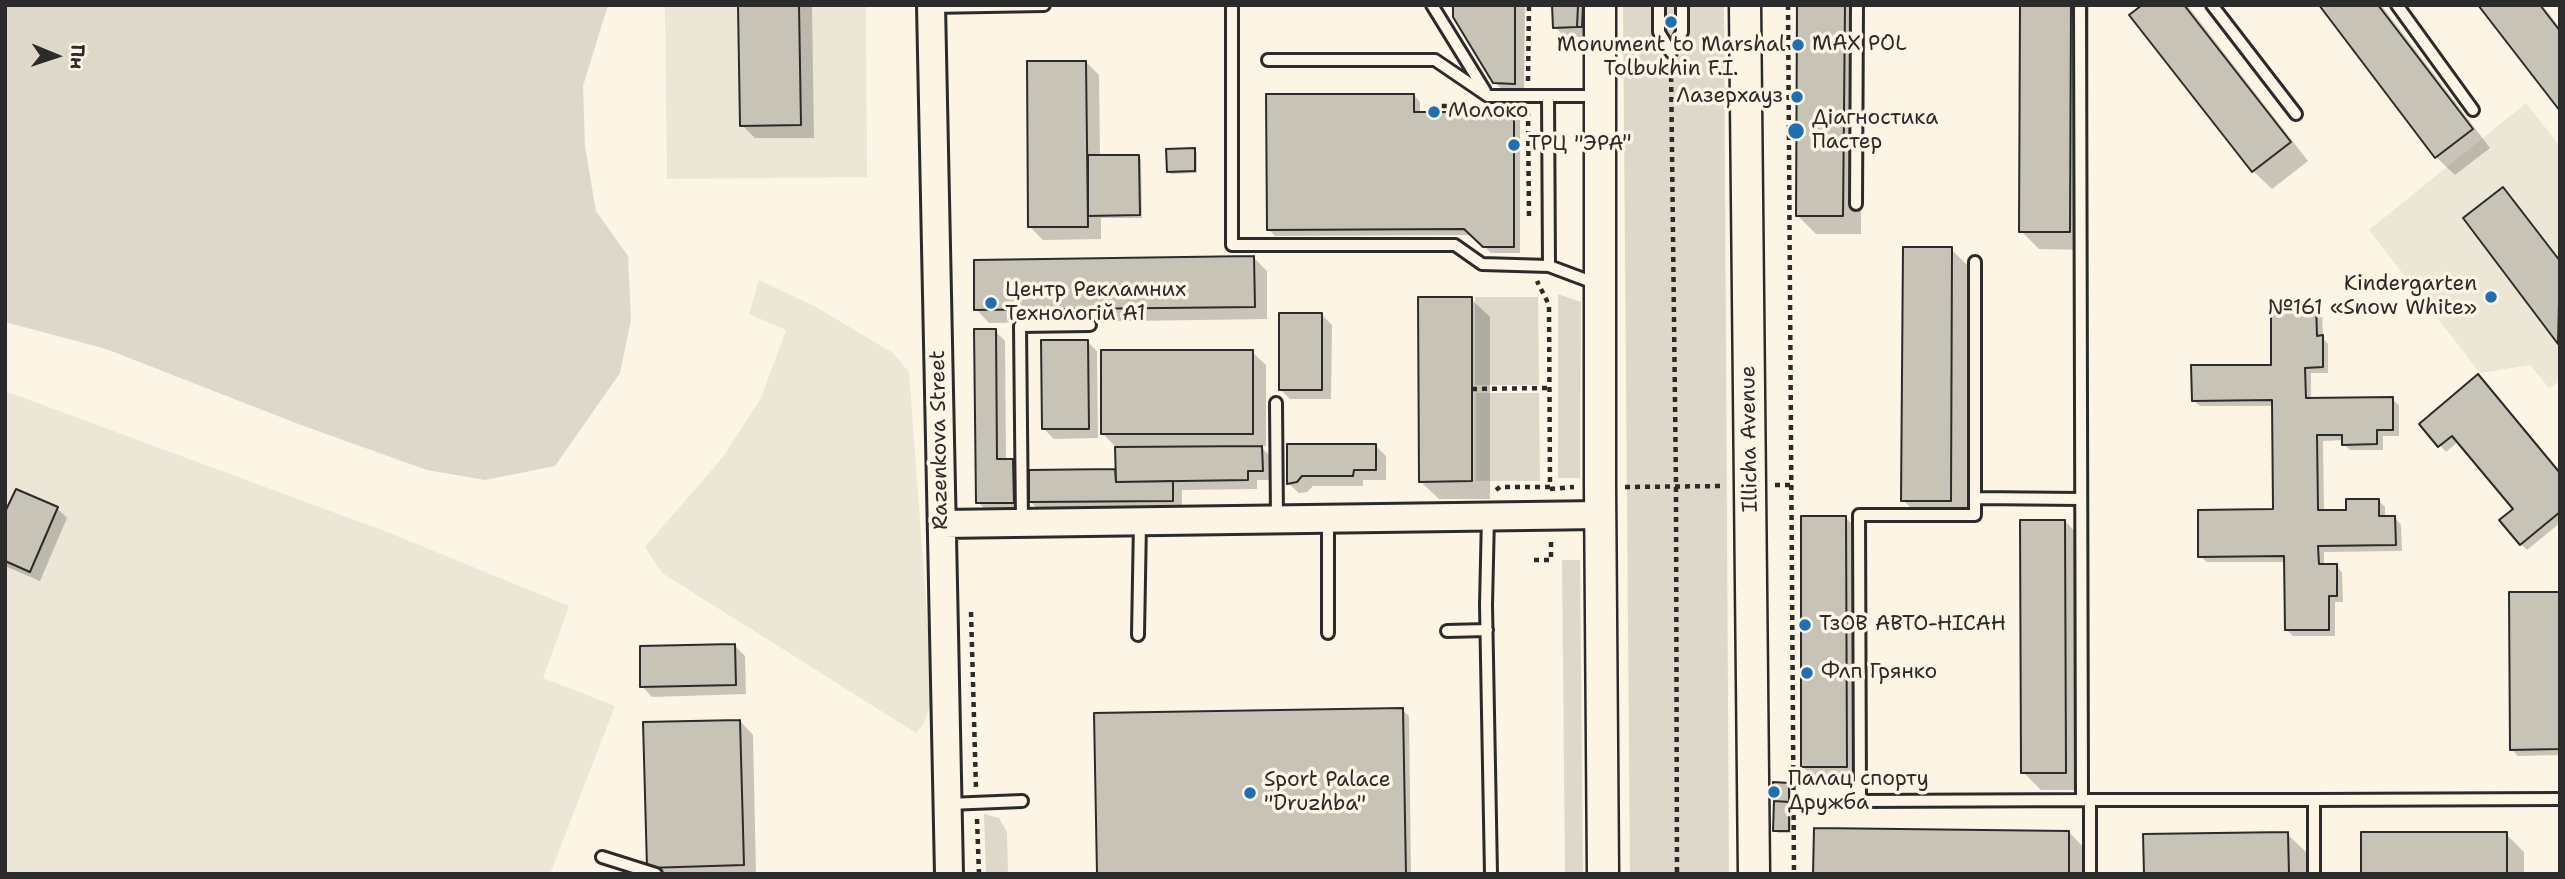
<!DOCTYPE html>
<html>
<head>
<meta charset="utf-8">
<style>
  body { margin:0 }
  #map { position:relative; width:2565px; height:879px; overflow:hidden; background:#fcf5e5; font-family:"Shantell Sans",sans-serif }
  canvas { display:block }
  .frame { position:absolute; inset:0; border:7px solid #2b2b2b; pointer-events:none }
  .north { position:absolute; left:21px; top:21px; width:70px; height:70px; -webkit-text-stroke:5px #fcf5e5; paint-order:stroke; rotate:92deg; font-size:19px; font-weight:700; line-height:28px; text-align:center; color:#2b2b2b }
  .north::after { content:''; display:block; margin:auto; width:24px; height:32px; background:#2b2b2b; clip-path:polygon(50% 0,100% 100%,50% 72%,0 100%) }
</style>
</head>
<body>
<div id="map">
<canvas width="2565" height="879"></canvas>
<div class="frame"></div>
<div class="north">Пн</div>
</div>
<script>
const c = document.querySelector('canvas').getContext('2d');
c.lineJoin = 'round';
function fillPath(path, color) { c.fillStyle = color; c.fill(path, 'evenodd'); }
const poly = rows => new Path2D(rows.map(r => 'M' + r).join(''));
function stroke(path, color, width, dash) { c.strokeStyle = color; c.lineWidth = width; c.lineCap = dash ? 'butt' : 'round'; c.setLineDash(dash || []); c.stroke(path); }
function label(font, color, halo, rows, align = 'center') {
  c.font = font + ' "Shantell Sans",sans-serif'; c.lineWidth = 7; c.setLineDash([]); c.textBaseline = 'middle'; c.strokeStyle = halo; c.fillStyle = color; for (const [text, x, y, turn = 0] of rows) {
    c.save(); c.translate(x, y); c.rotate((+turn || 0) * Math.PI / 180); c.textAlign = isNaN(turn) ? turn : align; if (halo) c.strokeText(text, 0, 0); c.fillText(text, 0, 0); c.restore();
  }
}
const built = poly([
  [665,5,866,5,867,177,667,179],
  [2526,103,2560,146,2560,381,2549,388,2530,365,2480,373,2369,230],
  [759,280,816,307,893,353,909,372,933,697,923,725,916,733,662,573,645,547,723,457,761,398,786,330,749,314],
  [5,391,387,532,569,606,543,678,615,706,550,874,5,874]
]);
const green = poly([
  [5,5,608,5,583,86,585,147,596,211,628,256,631,320,620,373,555,466,485,480,427,470,301,425,106,349,5,322],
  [1623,5,1724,5,1729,874,1630,874],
  [1558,294,1581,302,1580,478,1558,478],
  [1475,297,1538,297,1539,385,1475,385],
  [1476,393,1539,393,1540,481,1476,481],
  [1562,560,1580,560,1583,874,1565,874],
  [984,814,999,818,1007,832,1008,874,986,874]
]);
const shadow = poly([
  [740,5,812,5,814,138,755,138,742,125],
  [1454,5,1525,5,1524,93,1505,93,1495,82],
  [1550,5,1587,5,1587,37,1565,37,1555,27,1554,9],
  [1799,5,1862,5,1861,234,1816,234,1797,215],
  [2022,5,2089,5,2087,250,2039,249,2021,231],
  [2144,5,2187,5,2308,161,2272,189,2253,171],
  [2321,5,2381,5,2490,148,2455,175,2436,157],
  [2480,5,2542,5,2560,28,2560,108],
  [1086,62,1099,75,1100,157,1139,157,1141,159,1142,218,1101,218,1101,239,1043,240,1030,227],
  [1414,95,1420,102,1420,114,1514,114,1520,120,1520,253,1491,253,1472,235,1275,236,1268,229],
  [1194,150,1197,153,1197,173,1171,174,1169,171],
  [2503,189,2516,202,2560,260,2560,343,2465,218],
  [1951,249,1969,267,1968,518,1921,518,1903,500],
  [1254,258,1267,271,1267,319,989,323,976,309],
  [1471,299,1490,317,1490,499,1439,499,1420,481],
  [2316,304,2322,311,2323,338,2328,344,2328,373,2311,373,2311,399,2392,399,2399,405,2399,436,2383,436,2383,450,2350,450,2344,444,2344,440,2323,441,2324,512,2348,512,2378,500,2385,507,2385,518,2395,518,2401,525,2402,551,2324,552,2324,566,2336,566,2342,572,2343,602,2335,602,2335,636,2293,636,2286,629,2286,562,2207,562,2200,556,2274,511,2274,406,2200,406,2193,400,2273,366],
  [1322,315,1332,325,1331,399,1290,399,1280,389],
  [995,331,1005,341,1006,461,1013,460,1023,470,1023,512,988,512,978,502],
  [1087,341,1097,351,1098,438,1054,439,1044,429],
  [1252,352,1266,365,1266,446,1260,446,1272,458,1272,480,1257,480,1257,489,1182,490,1182,510,1041,512,1031,502,1030,472,1117,471,1117,448,1103,434],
  [2421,424,2560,474,2560,523,2527,550,2521,544,2516,509,2459,441,2446,452],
  [1289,445,1376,446,1386,456,1386,480,1363,480,1363,486,1313,486,1307,492,1299,493,1289,484],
  [57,508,67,518,40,581,5,566,5,517],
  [1846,518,1864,536,1865,785,1821,785,1803,767],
  [2065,521,2083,540,2083,790,2041,790,2023,772],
  [2560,595,2560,755,2518,756,2511,749],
  [735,646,745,656,746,694,652,697,642,686],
  [1402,710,1409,716,1411,874,1098,874],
  [740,721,753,735,756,874,655,874,649,867],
  [1789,784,1791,787,1791,833,1778,833,1775,830],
  [2069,832,2087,851,2087,874,1815,874],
  [2287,834,2306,852,2306,874,2146,874],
  [2506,834,2524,852,2524,874,2363,874]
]);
const building = poly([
  [738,5,799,5,801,125,740,126,738,5],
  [1453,5,1515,5,1515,84,1493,83,1453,17,1453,5],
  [1552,5,1578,5,1577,27,1553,28,1552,5],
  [1578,5,1583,5,1582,27,1577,27,1578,5],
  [1797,5,1845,5,1843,216,1796,216,1797,5],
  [2020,5,2071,5,2070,232,2019,232,2020,5],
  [2142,5,2184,5,2291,142,2252,172,2129,15,2142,5],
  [2319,5,2378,5,2473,129,2435,158,2319,5],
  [2478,5,2540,5,2560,31,2560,111,2478,5],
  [1027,61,1086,61,1088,227,1028,227,1027,61],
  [1266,94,1414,94,1414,112,1514,112,1514,247,1483,247,1464,229,1267,230,1266,94],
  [1195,148,1195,171,1167,172,1166,149,1195,148],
  [1088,155,1139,155,1140,215,1088,216,1088,155],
  [2503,187,2560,261,2558,344,2463,218,2503,187],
  [1903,247,1952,247,1951,501,1901,501,1903,247],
  [1254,256,1255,307,974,310,974,260,1254,256],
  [1418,297,1472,297,1472,481,1419,482,1418,297],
  [2271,303,2316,303,2317,336,2323,335,2323,367,2305,368,2306,398,2393,397,2393,430,2377,430,2377,444,2342,445,2342,435,2317,435,2318,510,2346,510,2346,499,2379,499,2379,516,2395,516,2396,545,2318,546,2319,564,2337,564,2337,596,2329,596,2329,630,2285,630,2284,556,2198,557,2198,510,2273,509,2272,400,2192,401,2191,365,2271,365,2271,303],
  [1279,313,1322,313,1322,390,1279,390,1279,313],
  [974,329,996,329,997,459,1013,459,1014,503,976,503,974,329],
  [1041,340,1088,340,1089,429,1042,429,1041,340],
  [1101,350,1253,350,1253,434,1101,434,1101,350],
  [2478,374,2560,473,2560,512,2520,545,2499,520,2513,509,2452,436,2438,447,2419,424,2478,374],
  [1287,444,1376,444,1376,470,1354,470,1353,476,1302,476,1297,482,1287,484,1287,444],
  [1262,446,1263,471,1248,471,1248,480,1116,482,1115,447,1262,446],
  [1115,469,1116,482,1173,481,1173,501,1029,502,1029,470,1115,469],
  [16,489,58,507,30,572,5,561,5,512,16,489],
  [1801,516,1846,516,1847,767,1801,767,1801,516],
  [2020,520,2065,520,2066,773,2021,773,2020,520],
  [2509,592,2560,592,2560,749,2510,750,2509,592],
  [735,644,736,685,640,687,640,646,735,644],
  [1403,708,1406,874,1097,874,1094,713,1403,708],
  [740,720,744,865,647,868,643,722,740,720],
  [1773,782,1789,783,1789,802,1774,801,1773,782],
  [1774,801,1789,802,1789,831,1773,831,1774,801],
  [1814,828,2069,831,2069,874,1813,874,1814,828],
  [2288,832,2289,874,2144,874,2143,834,2288,832],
  [2361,832,2507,832,2507,874,2361,874,2361,832]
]);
const path = poly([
  [1788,5,1794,874],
  [1671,67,1676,486,1677,874],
  [1528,81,1529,5],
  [1528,111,1529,218],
  [1434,112,1441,106,1471,106],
  [1472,389,1549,388],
  [1775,485,1792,485],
  [1625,487,1725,486],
  [1550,489,1574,487],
  [1496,490,1500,487,1550,487,1549,305,1537,281],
  [1534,560,1551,560,1551,540],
  [971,612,976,789],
  [977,819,979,874]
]);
const service = poly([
  [1232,5,1232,245,1455,245,1482,264,1549,266],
  [1432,5,1485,91],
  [1659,5,1659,32,1671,52],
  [2080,5,2082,800],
  [2212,5,2296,114],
  [2397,5,2473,110],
  [931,7,1044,5],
  [1671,52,1682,32,1682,5],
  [1268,60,1435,60,1488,96,1599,96],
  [1548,96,1549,266,1597,284],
  [1856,204,1857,5],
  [1975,262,1975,515,1859,515,1860,801,2090,800,2090,874],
  [1276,403,1277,519],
  [1975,498,2081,499],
  [1488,516,1486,605,1491,874],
  [1328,518,1328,633],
  [1022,523,1020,326,1090,325],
  [1447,631,1487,630],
  [1138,635,1140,522],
  [2090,800,2314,800,2314,874],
  [2314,800,2560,799],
  [948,804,1022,801],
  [602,857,656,874]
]);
const tertiary = poly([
  [931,5,949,874],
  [942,524,1600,515]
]);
const secondary = poly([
  [1600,5,1600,487,1603,874],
  [1745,5,1754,874]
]);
const markers = [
  [1671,22,7,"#1f6fb2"],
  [1798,45,7,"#1f6fb2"],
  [1797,97,7,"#1f6fb2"],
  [1434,112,7,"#1f6fb2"],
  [1796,131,9,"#1f6fb2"],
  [1514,145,7,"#1f6fb2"],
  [2491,297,7,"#1f6fb2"],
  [991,303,7,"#1f6fb2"],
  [1805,625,7,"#1f6fb2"],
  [1807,673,7,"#1f6fb2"],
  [1774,792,7,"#1f6fb2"],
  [1250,793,7,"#1f6fb2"]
];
const poiNames = [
  ["MAX POL",1812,45],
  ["Monument to Marshal",1671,46,"center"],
  ["Tolbukhin F.I.",1671,70,"center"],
  ["Лазерхауз",1783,97,"right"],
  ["Молоко",1448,112],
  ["Діагностика",1812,119],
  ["Пастер",1812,143],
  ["ТРЦ \"ЭРА\"",1528,145],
  ["Kindergarten",2477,285,"right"],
  ["№161 «Snow White»",2477,309,"right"],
  ["Центр Рекламних",1005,291],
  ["Технологій А1",1005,315],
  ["ТзОВ АВТО-НІСАН",1819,625],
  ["Флп Грянко",1821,673],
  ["Палац спорту",1788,780],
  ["Дружба",1788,804],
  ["Sport Palace",1264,781],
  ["\"Druzhba\"",1264,805]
];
const streetNames = [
  ["Illicha Avenue",1750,439,-91],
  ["Razenkova Street",940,440,-91]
];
fillPath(built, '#ece6d7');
fillPath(green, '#ded8ca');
fillPath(shadow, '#0003');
fillPath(building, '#c8c3b7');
stroke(building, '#2b2b2b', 2);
stroke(service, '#2b2b2b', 16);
stroke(tertiary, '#2b2b2b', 32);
stroke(secondary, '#2b2b2b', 35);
stroke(path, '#2b2b2b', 4.5, [5, 5]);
stroke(service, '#fcf5e5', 10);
stroke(tertiary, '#fcf5e5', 26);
stroke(secondary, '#fcf5e5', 30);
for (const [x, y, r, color] of markers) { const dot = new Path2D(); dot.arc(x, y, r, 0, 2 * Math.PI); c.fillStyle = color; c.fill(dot); stroke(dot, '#fcf5e5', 2.5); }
label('21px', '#2b2b2b', '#fcf5e5', poiNames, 'left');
label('21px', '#2b2b2b', '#fcf5e5', streetNames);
</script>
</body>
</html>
